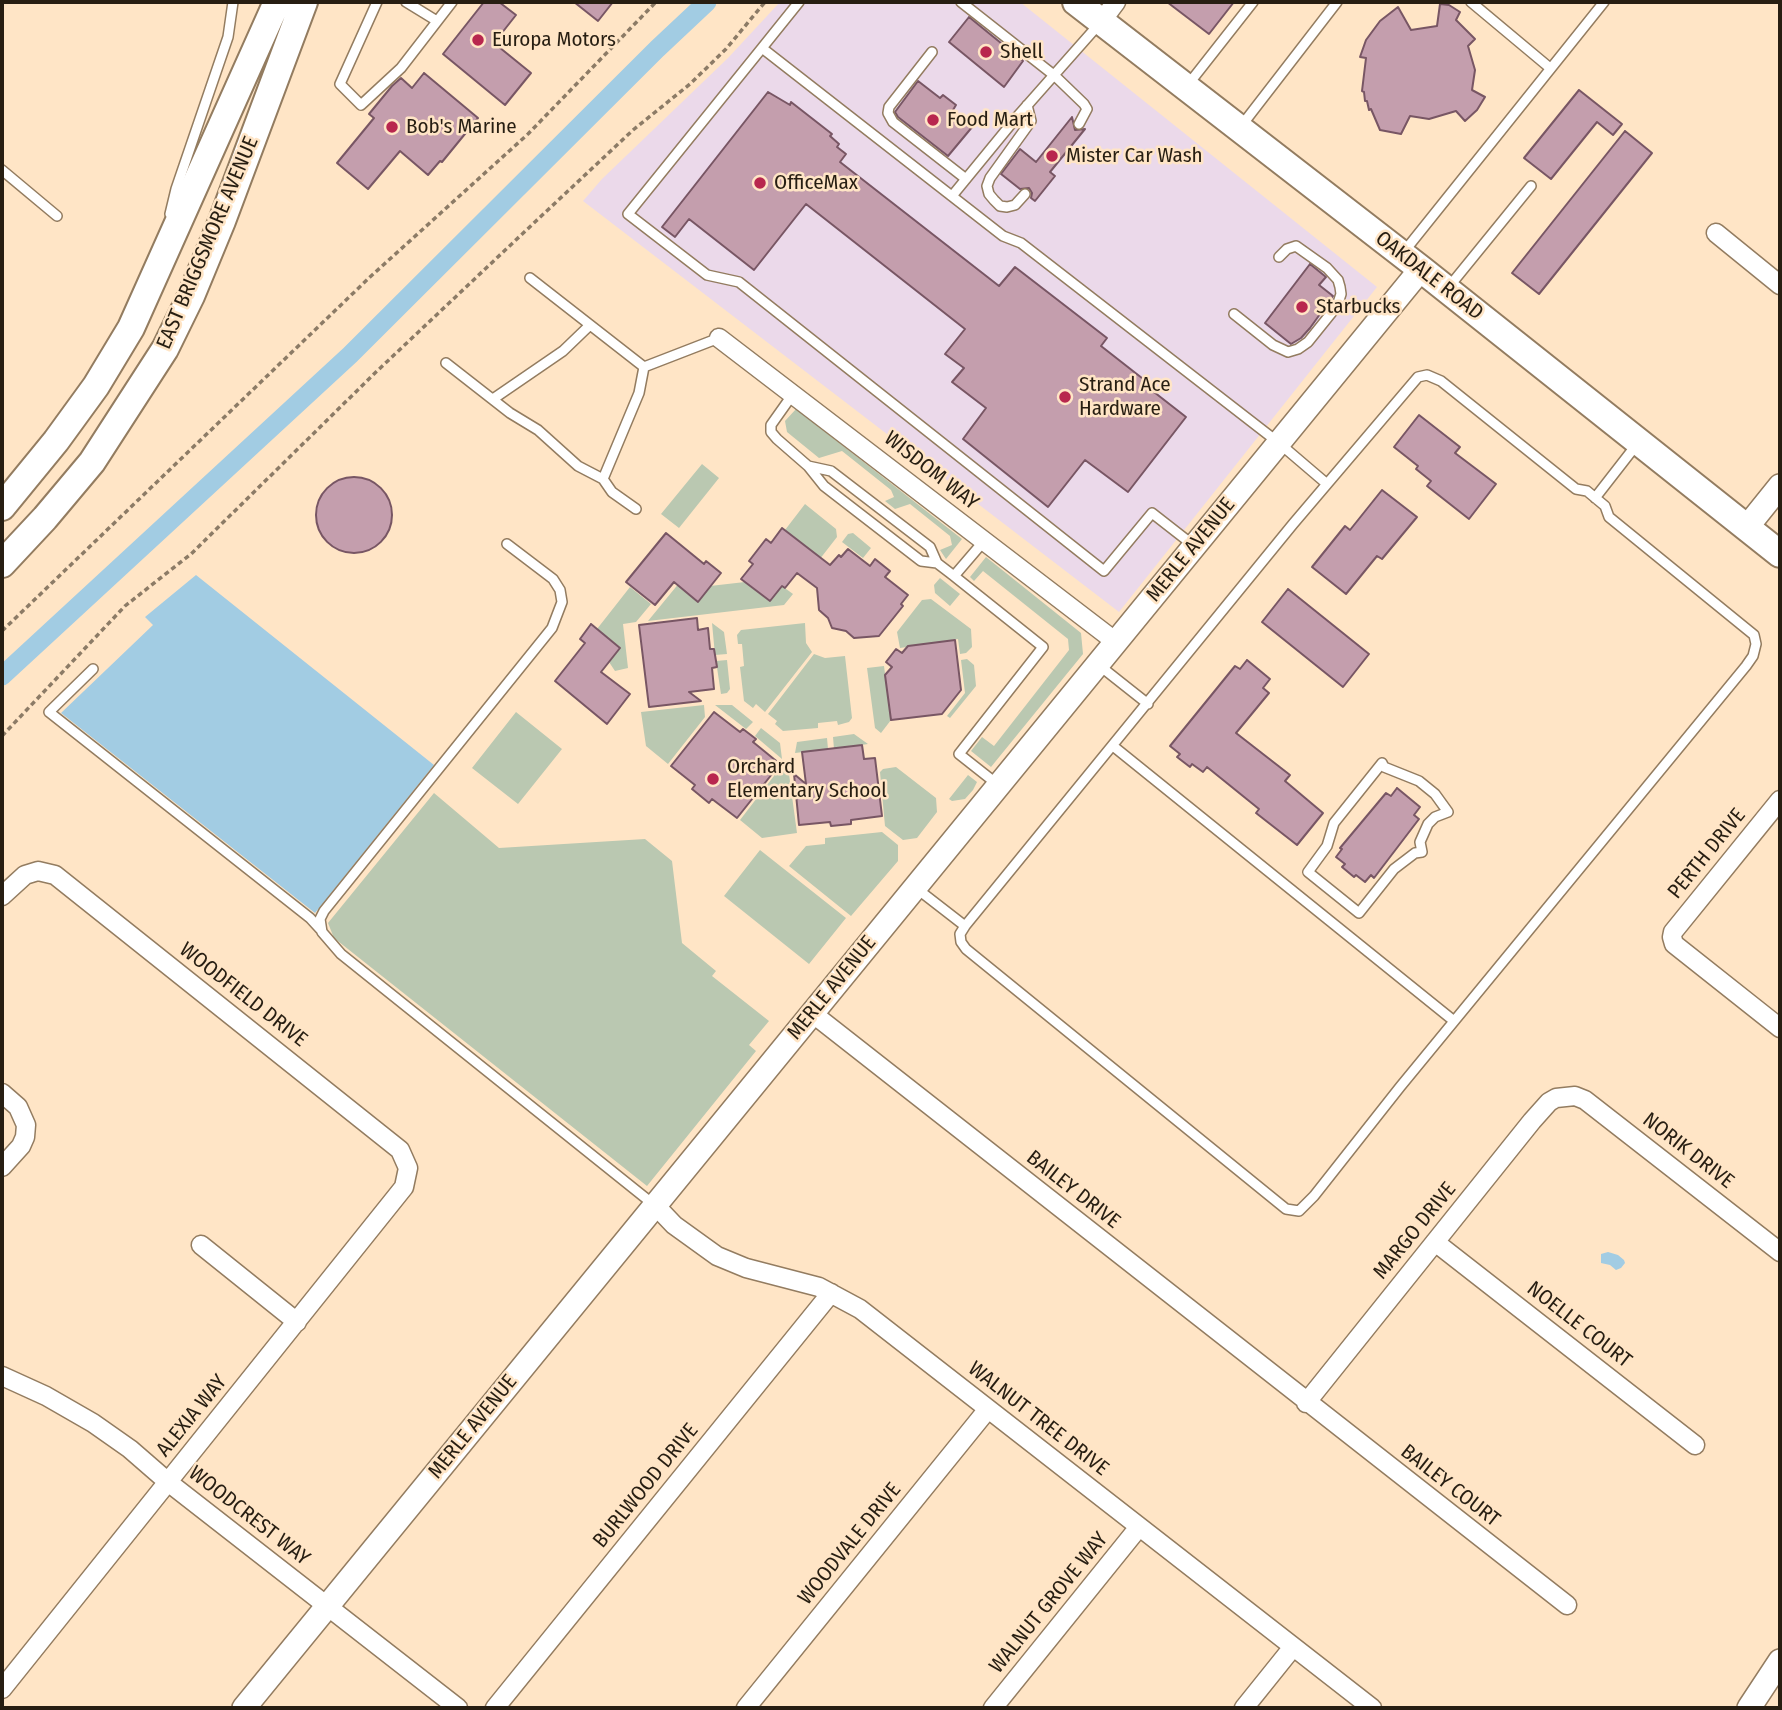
<!DOCTYPE html>
<html>
<head>
<meta charset="utf-8">
<style>
  body { margin:0 }
  #map { position:relative; width:1782px; height:1710px; overflow:hidden; background:#ffe5c6; font-family:"Fira Sans Condensed",sans-serif }
  canvas { display:block }
  .frame { position:absolute; inset:0; border:4px solid #271e12; pointer-events:none }
</style>
</head>
<body>
<div id="map">
<canvas width="1782" height="1710"></canvas>
<div class="frame"></div>
</div>
<script>
const c = document.querySelector('canvas').getContext('2d');
c.lineJoin = 'round';
function fillPath(path, color) { c.fillStyle = color; c.fill(path, 'evenodd'); }
const poly = rows => new Path2D(rows.map(r => 'M' + r).join(''));
function stroke(path, color, width, dash) { c.strokeStyle = color; c.lineWidth = width; c.lineCap = dash ? 'butt' : 'round'; c.setLineDash(dash || []); c.stroke(path); }
function label(font, color, halo, rows, align = 'center') {
  c.font = font + ' "Fira Sans Condensed",sans-serif'; c.lineWidth = 5; c.setLineDash([]); c.textBaseline = 'middle'; c.strokeStyle = halo; c.fillStyle = color; for (const [text, x, y, turn = 0] of rows) {
    c.save(); c.translate(x, y); c.rotate((+turn || 0) * Math.PI / 180); c.textAlign = isNaN(turn) ? turn : align; if (halo) c.strokeText(text, 0, 0); c.fillText(text, 0, 0); c.restore();
  }
}
const commercial = poly([
  [780,2,1020,2,1377,287,1119,612,583,201,602,179,728,58]
]);
const green = poly([
  [796,409,962,539,946,559,940,550,952,545,950,536,910,504,895,509,885,501,894,497,891,490,842,451,819,458,787,432,785,421],
  [702,464,719,478,679,528,661,514],
  [805,504,836,529,837,537,809,573,809,549,785,530],
  [853,533,871,548,863,558,842,542,848,534],
  [695,556,704,564,710,586,745,582,769,601,782,586,793,594,784,605,648,621,689,571,685,567],
  [986,557,1081,633,1083,654,991,767,971,751,982,737,994,746,1069,650,1068,639,983,571,974,581,970,577],
  [940,578,960,594,950,606,935,593,934,585],
  [630,587,651,604,636,622,623,624,628,668,615,671,609,662,620,647,597,629],
  [931,599,971,629,972,647,966,653,960,654,958,639,900,648,897,632,922,600],
  [712,623,724,632,727,654,715,655],
  [805,623,806,643,812,652,765,712,756,704,753,708,744,701,740,667,744,666,742,644,738,644,737,635,741,630],
  [814,654,825,658,845,656,852,718,849,722,838,725,837,721,818,723,818,728,783,731,775,724,777,721,768,714],
  [967,659,974,665,976,686,950,718,947,716,965,693,961,660],
  [727,660,730,689,727,693,721,694,716,661],
  [884,666,891,720,881,733,875,728,867,668],
  [704,705,705,717,668,764,646,746,641,712],
  [715,705,732,705,753,722,746,729],
  [516,712,562,749,518,804,472,768],
  [761,728,780,743,782,759,755,736],
  [854,734,868,744,834,749,833,737],
  [827,738,828,749,795,753,797,742],
  [896,767,936,798,937,812,917,838,903,840,885,826,880,772,883,769],
  [783,770,789,774,797,833,762,838,740,820,777,772],
  [968,775,977,782,973,790,965,799,952,801,949,799],
  [434,793,499,848,645,839,672,861,682,943,716,971,712,976,769,1021,749,1045,756,1051,647,1186,334,938,328,923],
  [882,832,898,845,898,861,851,916,789,866,806,846,825,844,825,838],
  [760,850,846,918,809,964,724,896]
]);
const water = poly([
  [196,575,434,765,315,913,61,713,153,625,145,617],
  [1608,1252,1618,1255,1624,1260,1625,1263,1621,1268,1616,1270,1610,1265,1601,1263,1601,1254]
]);
const canal = poly([
  [2,676,350,355,657,49,707,2]
]);
const building = poly([
  [484,2,499,2,516,15,494,43,531,73,505,105,443,54,484,2],
  [574,2,613,2,598,21,574,2],
  [1167,2,1234,2,1209,34,1167,2],
  [1440,4,1449,5,1460,12,1456,20,1475,39,1468,46,1475,70,1472,90,1485,97,1477,110,1465,121,1456,111,1429,119,1410,116,1401,134,1380,130,1371,109,1369,110,1367,101,1365,101,1364,92,1362,91,1366,58,1360,57,1366,40,1380,21,1398,7,1411,30,1437,26,1440,4],
  [969,17,1023,61,1004,87,949,42,969,17],
  [424,73,478,118,442,162,440,161,428,175,400,151,368,189,337,163,374,118,369,114,392,86,401,78,412,88,424,73],
  [918,81,940,98,943,95,956,105,953,110,973,126,948,156,898,117,895,112,918,81],
  [1579,90,1622,124,1613,135,1597,122,1551,179,1524,158,1579,90],
  [768,92,790,105,791,102,832,134,830,136,839,144,837,147,846,154,840,162,999,286,1015,267,1107,338,1101,346,1147,382,1145,385,1186,417,1128,492,1085,460,1048,507,963,439,986,408,952,382,964,368,945,354,965,329,806,204,754,270,689,219,675,237,662,227,768,92],
  [1072,117,1075,130,1085,129,1050,172,1055,176,1035,201,1031,198,1032,193,1029,188,1020,189,1001,174,1020,149,1036,162,1072,117],
  [1625,131,1652,153,1539,294,1512,273,1625,131],
  [1310,264,1326,277,1319,285,1333,296,1310,328,1301,338,1291,344,1265,323,1310,264],
  [1419,415,1460,447,1455,453,1496,484,1469,519,1427,486,1431,481,1416,469,1418,466,1394,447,1419,415],
  '316 515a38 38 0 1 1 76 0a38 38 0 1 1-76 0Z',
  [1382,490,1417,517,1382,559,1377,556,1346,594,1312,567,1345,526,1350,530,1382,490],
  [782,528,830,565,839,555,841,557,848,549,870,566,875,559,890,571,885,577,908,595,901,604,903,606,879,636,854,638,846,631,832,628,828,618,819,610,817,588,797,573,785,588,782,586,770,601,741,579,753,564,749,561,766,539,771,543,782,528],
  [666,533,704,564,706,561,721,573,698,602,674,582,655,605,626,582,666,533],
  [1288,589,1369,654,1343,687,1262,622,1288,589],
  [697,618,698,630,708,628,710,649,714,649,717,667,712,668,714,689,689,692,701,701,649,707,639,625,697,618],
  [591,624,620,648,601,672,630,694,607,724,555,681,585,643,580,639,591,624],
  [955,640,961,690,942,714,891,720,885,675,892,667,886,662,896,649,902,653,908,646,955,640],
  [1247,660,1270,679,1263,688,1269,693,1236,733,1290,775,1285,781,1323,813,1297,845,1256,813,1259,809,1207,767,1203,772,1192,764,1190,767,1177,757,1180,754,1170,746,1235,666,1240,669,1247,660],
  [714,712,740,732,743,729,756,739,753,742,780,764,737,818,712,799,709,803,692,789,695,785,671,766,714,712],
  [862,745,864,759,875,758,882,816,851,820,851,824,831,826,830,822,799,825,794,774,806,784,802,752,862,745],
  [1397,788,1420,807,1414,815,1419,819,1374,878,1371,875,1365,882,1356,875,1354,877,1342,867,1345,864,1336,857,1342,849,1340,848,1386,793,1391,796,1397,788]
]);
const path = poly([
  [2,631,370,277,528,134,656,2],
  [2,736,125,606,191,554,376,372,536,221,633,130,690,84,726,49,765,2]
]);
const service = poly([
  [377,2,340,84,361,105,401,68,452,2],
  [406,2,437,21],
  [799,2,762,48,1003,236,1021,243,1279,443,1327,484],
  [961,2,1055,76,1084,104,1087,109,1079,124],
  [1471,2,1550,68],
  [762,48,628,214,707,275,739,282,1104,571,1152,513,1193,545],
  [932,52,889,107,888,113,893,122,966,179],
  [1187,86,1253,2],
  [1242,125,1337,2],
  [2,170,57,216],
  [1025,194,1015,205,1007,207,1000,206,994,200,989,194,987,186,990,178,1031,121,1027,105],
  [952,196,1016,118,1100,23],
  [170,214,176,189,228,37,233,2],
  [1403,253,1604,2],
  [530,278,644,367],
  [1448,288,1531,186],
  [1234,314,1273,345,1288,352,1298,349,1308,342,1337,306,1341,294,1340,287,1338,280,1327,268,1296,246,1287,249,1279,257],
  [446,363,510,413,538,430,578,466,603,479],
  [793,394,771,425,771,432,777,439,808,466,824,486,921,561,937,563,954,576],
  [493,399,563,351,590,325],
  [808,466,831,471,930,547,937,563],
  [1595,498,1637,444],
  [636,509,612,492,603,479,639,393,644,367,719,338],
  [984,541,954,576,1043,647,959,754,997,784],
  [507,544,553,579,560,590,562,602,552,628,324,911,320,919,322,932,341,954,653,1204],
  [1100,666,1148,704],
  [93,669,49,712,310,918,321,930],
  [1113,746,1454,1021],
  [1382,763,1384,767,1419,781,1435,794,1448,812,1435,817,1428,824,1420,842,1422,852,1415,853,1394,869,1359,913,1308,872,1327,846,1334,823,1382,763],
  [916,888,965,926,960,934,961,942,966,949,1286,1209,1299,1211,1314,1196,1400,1087,1746,666,1753,656,1756,644,1754,635,1609,517,1605,506,1587,491,1576,489,1441,381,1427,375,1418,377,1293,524,965,926]
]);
const minor = poly([
  [1101,22,1116,2],
  [1716,233,1780,285],
  [719,338,1116,642],
  [1780,800,1673,932,1672,937,1674,944,1780,1028],
  [2,896,25,875,38,871,55,875,400,1150,408,1168,404,1187,2,1689],
  [812,1013,1567,1605],
  [2,1093,18,1107,26,1125,25,1137,21,1146,2,1167],
  [655,1205,674,1225,717,1256,746,1268,819,1287,860,1309,1372,1708],
  [1435,1242,1695,1445],
  [201,1245,297,1322],
  [2,1376,46,1396,93,1423,130,1449,168,1482,458,1708],
  [1306,1403,1532,1121,1549,1102,1556,1098,1575,1096,1585,1100,1780,1252],
  [495,1708,831,1293],
  [746,1708,988,1409],
  [993,1708,1139,1527],
  [1244,1708,1293,1647]
]);
const tertiary = poly([
  [1747,527,1780,486],
  [244,1708,1421,269],
  [1749,1708,1780,1661]
]);
const secondary = poly([
  [1076,2,1421,269,1780,554],
  [2,507,56,441,96,386,131,328,277,2],
  [2,564,45,518,92,462,165,349,191,296,222,221,304,2]
]);
const markers = [
  [478,40,7,"#b8274e"],
  [986,52,7,"#b8274e"],
  [933,120,7,"#b8274e"],
  [392,127,7,"#b8274e"],
  [1052,156,7,"#b8274e"],
  [760,183,7,"#b8274e"],
  [1302,307,7,"#b8274e"],
  [1065,397,7,"#b8274e"],
  [713,779,7,"#b8274e"]
];
const poiNames = [
  ["Europa Motors",492,40],
  ["Shell",1000,52],
  ["Food Mart",947,120],
  ["Bob's Marine",406,127],
  ["Mister Car Wash",1066,156],
  ["OfficeMax",774,183],
  ["Starbucks",1316,307],
  ["Strand Ace",1079,385],
  ["Hardware",1079,409],
  ["Orchard",727,767],
  ["Elementary School",727,791]
];
const streetNames = [
  ["EAST BRIGGSMORE AVENUE",208,243,-67],
  ["OAKDALE ROAD",1429,276,38],
  ["WISDOM WAY",931,471,38],
  ["MERLE AVENUE",1191,550,-51],
  ["PERTH DRIVE",1707,854,-51],
  ["MERLE AVENUE",832,988,-51],
  ["WOODFIELD DRIVE",243,995,38],
  ["NORIK DRIVE",1688,1151,38],
  ["BAILEY DRIVE",1073,1190,38],
  ["MARGO DRIVE",1415,1231,-51],
  ["NOELLE COURT",1579,1325,38],
  ["ALEXIA WAY",192,1416,-51],
  ["WALNUT TREE DRIVE",1038,1419,38],
  ["MERLE AVENUE",473,1427,-51],
  ["BURLWOOD DRIVE",646,1486,-51],
  ["BAILEY COURT",1450,1486,38],
  ["WOODCREST WAY",249,1516,38],
  ["WOODVALE DRIVE",850,1544,-51],
  ["WALNUT GROVE WAY",1049,1603,-51]
];
fillPath(commercial, '#ebd9ea');
fillPath(green, '#bac8b1');
fillPath(water, '#a2cce3');
stroke(canal, '#a2cce3', 19);
fillPath(building, '#c49ead');
stroke(building, '#785664', 2);
stroke(service, '#937c60', 12);
stroke(minor, '#937c60', 21);
stroke(tertiary, '#937c60', 26);
stroke(secondary, '#937c60', 30);
stroke(path, '#8c7b66', 3.5, [5, 3.5]);
stroke(service, '#fff', 9);
stroke(minor, '#fff', 18);
stroke(tertiary, '#fff', 23);
stroke(secondary, '#fff', 26);
for (const [x, y, r, color] of markers) { const dot = new Path2D(); dot.arc(x, y, r, 0, 2 * Math.PI); c.fillStyle = color; c.fill(dot); stroke(dot, '#ffe5c6', 2.5); }
label('21px', '#271e12', '#ffe5c6', poiNames, 'left');
label('21px', '#271e12', '#ffe5c6', streetNames);
</script>
</body>
</html>
